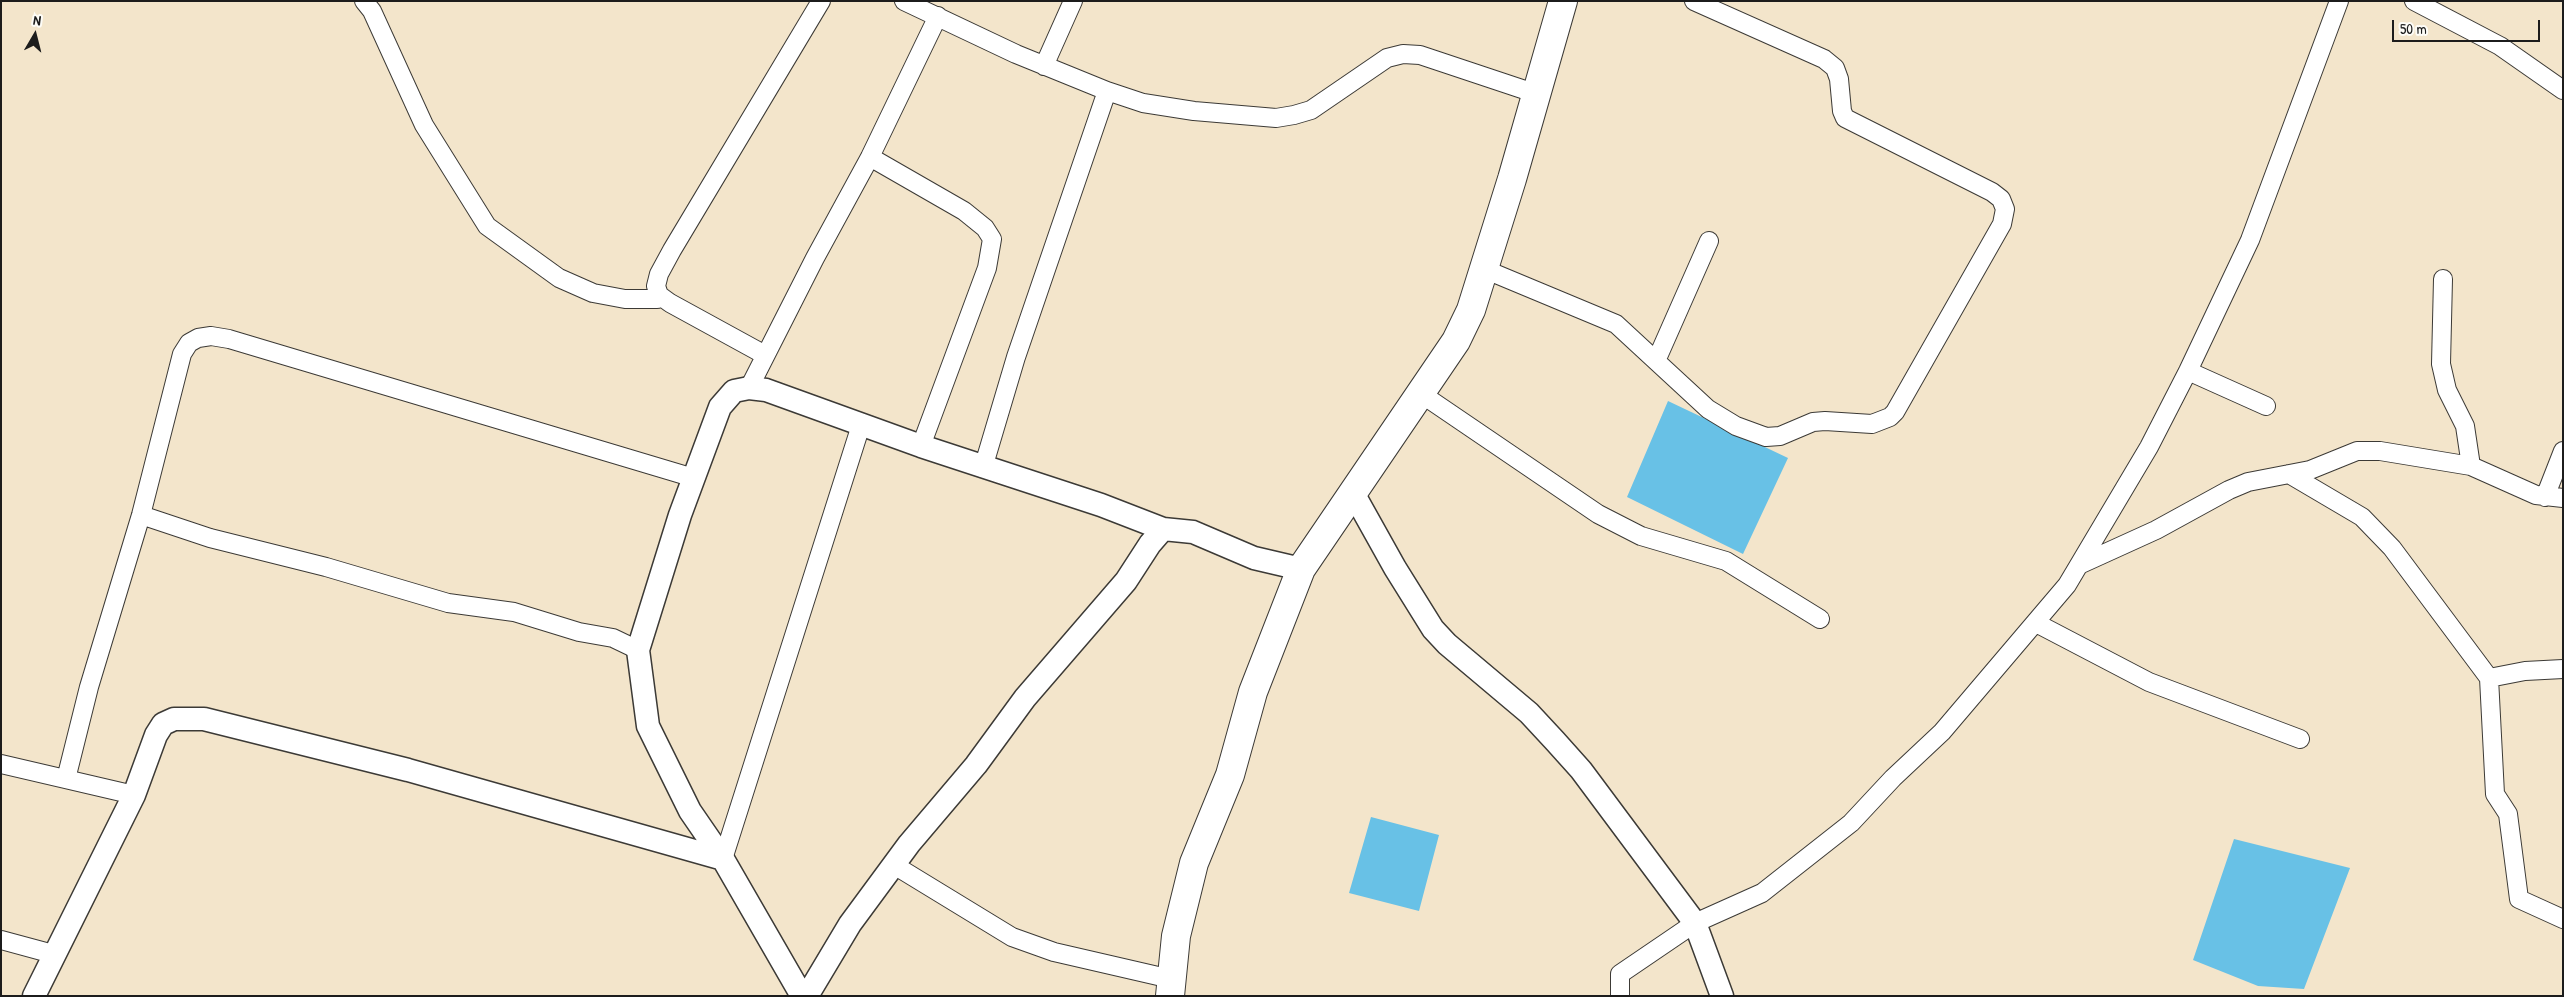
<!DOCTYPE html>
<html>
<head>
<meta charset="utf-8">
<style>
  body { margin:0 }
  #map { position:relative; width:2564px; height:997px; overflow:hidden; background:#f3e5cb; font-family:"Patrick Hand",sans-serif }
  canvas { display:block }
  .frame { position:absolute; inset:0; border:2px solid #1c1c1c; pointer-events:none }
  .north { position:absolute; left:10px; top:10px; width:50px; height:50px; -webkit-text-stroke:4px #fdfcf7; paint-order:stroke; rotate:8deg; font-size:14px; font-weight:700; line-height:20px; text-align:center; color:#1c1c1c }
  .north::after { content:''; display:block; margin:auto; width:18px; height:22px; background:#1c1c1c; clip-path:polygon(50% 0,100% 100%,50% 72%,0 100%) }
  .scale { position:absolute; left:2392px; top:20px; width:148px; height:22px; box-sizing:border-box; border:2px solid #1c1c1c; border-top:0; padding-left:6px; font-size:15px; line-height:18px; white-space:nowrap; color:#1c1c1c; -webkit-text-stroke:4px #fdfcf7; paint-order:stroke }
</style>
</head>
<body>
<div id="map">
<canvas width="2564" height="997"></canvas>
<div class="frame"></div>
<div class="north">N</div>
<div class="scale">50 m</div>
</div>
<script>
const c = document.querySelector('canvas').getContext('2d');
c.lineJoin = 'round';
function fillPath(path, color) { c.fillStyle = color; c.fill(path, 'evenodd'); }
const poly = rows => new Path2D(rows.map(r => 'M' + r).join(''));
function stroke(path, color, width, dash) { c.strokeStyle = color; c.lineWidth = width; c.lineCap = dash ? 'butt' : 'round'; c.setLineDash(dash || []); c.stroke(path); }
const water = poly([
  [1668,401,1788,458,1743,554,1627,497],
  [1371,817,1439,835,1419,911,1349,893],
  [2234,839,2350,868,2304,989,2258,986,2193,960]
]);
const minor = poly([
  [364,1,372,11,424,125,487,226,559,278,593,293,625,299,657,299,659,295],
  [904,1,1016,54,1107,91,1143,103,1194,111,1276,118,1294,115,1311,110,1387,58,1403,54,1420,55,1537,94],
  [2414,1,2500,46,2563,90],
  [1044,66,1073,1],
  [870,157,964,211,985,228,992,239,987,268,921,446],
  [1484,269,1616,324,1708,409,1736,426,1766,437,1780,436,1813,422,1825,421,1872,424,1890,417,1895,412,2002,224,2005,209,2001,199,1992,192,1845,118,1842,111,1839,79,1835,68,1824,59,1694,1],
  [2443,279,2441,364,2447,390,2465,426,2471,466],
  [765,355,670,303,659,295,656,286,659,274,672,250,821,1],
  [1656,361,1709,241],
  [2188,371,2266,406],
  [749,388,815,258,870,157,938,16],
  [1420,393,1598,514,1641,536,1726,561,1820,619],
  [983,468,1016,357,1107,91],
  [2289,474,2362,517,2392,548,2489,678,2495,794,2508,814,2519,899,2563,919],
  [2545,497,2563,451],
  [141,515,210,538,326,567,448,603,514,612,579,632,613,638,638,650],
  [2079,565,2156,530,2229,490,2248,482,2310,470,2357,451,2380,451,2471,466,2536,495,2563,498],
  [2036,623,2149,682,2300,739],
  [2489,678,2525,671,2563,669],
  [1,764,134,795],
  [66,779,89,687,141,515,182,354,189,343,198,338,211,336,229,339,694,478],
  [723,859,861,425],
  [894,865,1012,937,1054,952,1171,979],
  [1,940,53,954],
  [1620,996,1620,974,1695,923,1762,893,1851,823,1893,778,1942,732,2067,585,2149,447,2188,371,2250,240,2339,1]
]);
const tertiary = poly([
  [1352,491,1395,568,1433,629,1447,644,1529,713,1555,741,1581,770,1695,923,1722,996],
  [34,996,134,795,156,735,163,724,174,719,204,719,408,770,723,859],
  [802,996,723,859,690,811,648,726,638,650,680,515,720,407,734,391,749,388,766,390,921,446,1101,505,1163,529],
  [807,996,850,924,909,844,976,765,1025,698,1126,581,1150,544,1163,529,1193,532,1254,558,1301,569]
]);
const primary = poly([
  [1170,996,1176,936,1194,863,1230,775,1253,692,1301,569,1456,341,1471,310,1512,179,1563,1]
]);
fillPath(water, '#68c1e6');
stroke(minor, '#3c3a36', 20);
stroke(tertiary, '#3c3a36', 25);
stroke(primary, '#3c3a36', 30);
stroke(minor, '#fff', 18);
stroke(tertiary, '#fff', 22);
stroke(primary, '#fff', 28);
</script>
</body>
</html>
